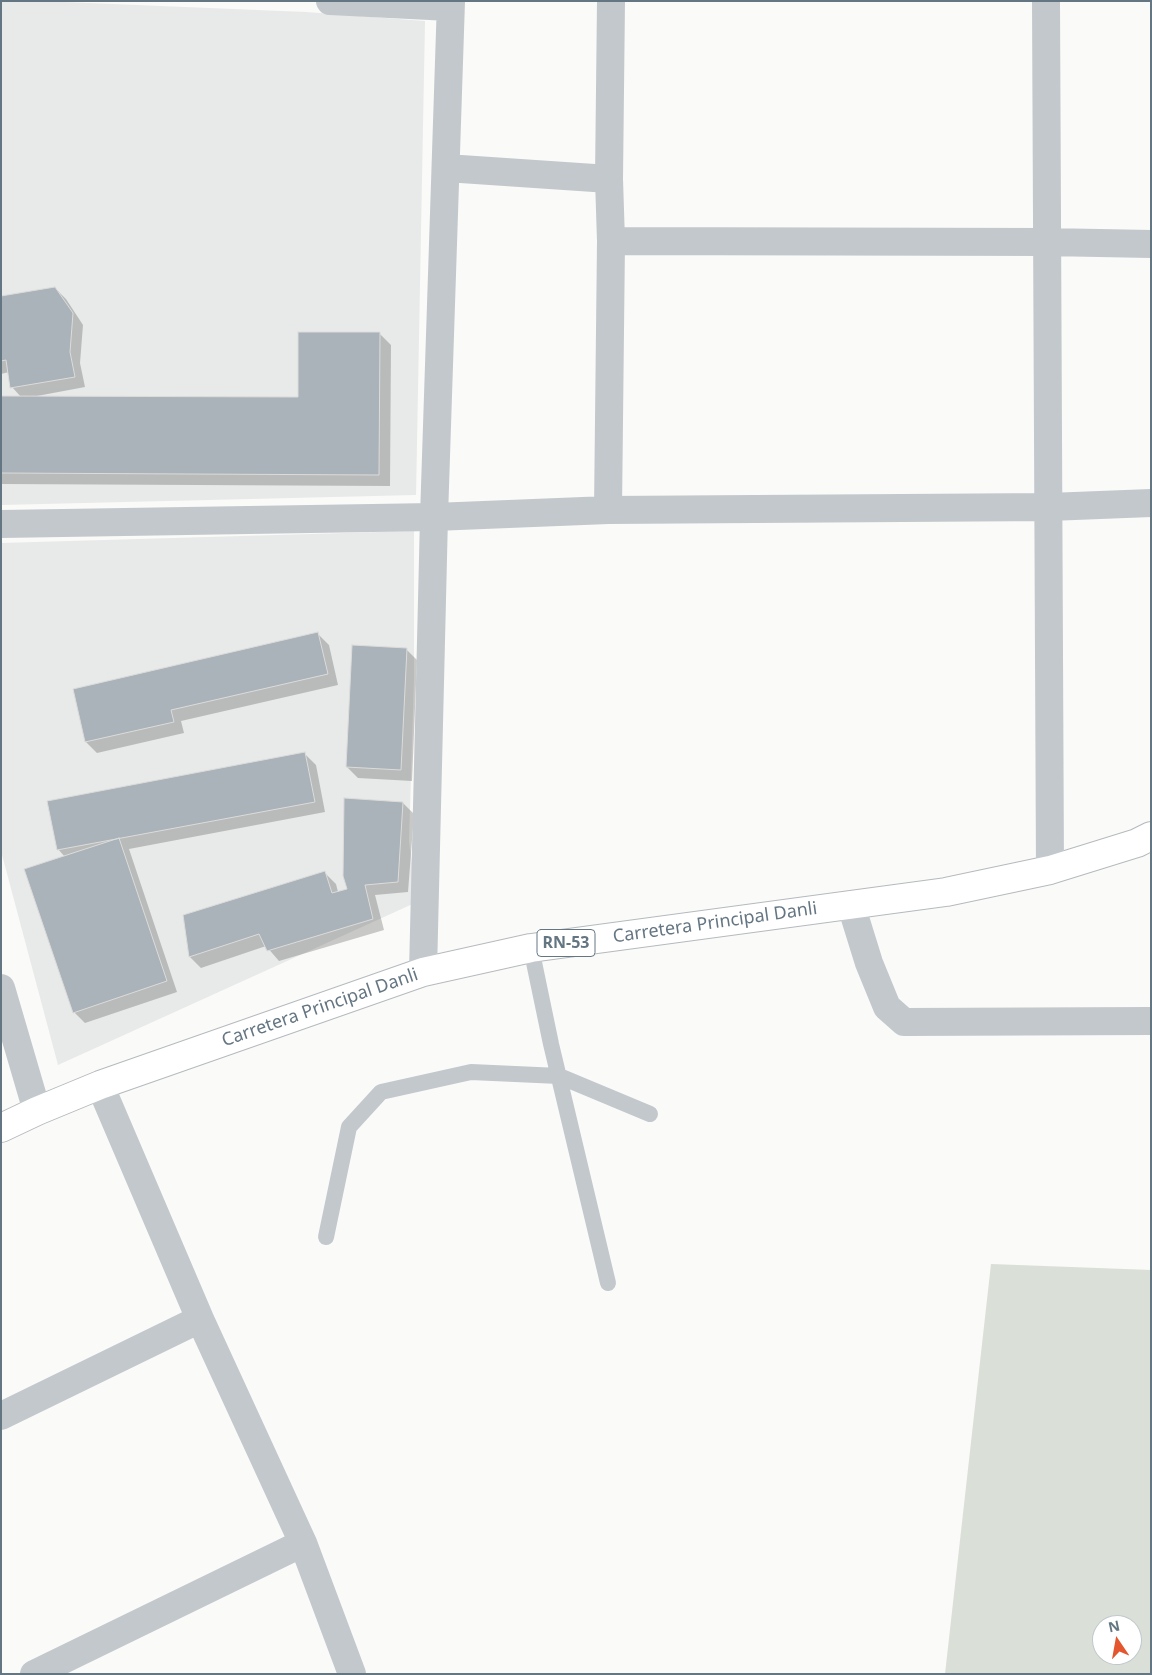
<!DOCTYPE html>
<html>
<head>
<meta charset="utf-8">
<style>
  body { margin:0 }
  #map { position:relative; width:1152px; height:1675px; overflow:hidden; background:#fafaf8; font-family:"Noto Sans",sans-serif }
  canvas { display:block }
  .frame { position:absolute; inset:0; border:2px solid #657683; pointer-events:none }
  .north { position:absolute; left:1092px; top:1615px; width:50px; height:50px; box-sizing:border-box; background:#fff; border:1px solid #c1c8cd; border-radius:50%; rotate:348deg; font-size:14px; font-weight:700; line-height:20px; text-align:center; color:#657683 }
  .north::after { content:''; display:block; margin:auto; width:18px; height:22px; background:#e4572e; clip-path:polygon(50% 0,100% 100%,50% 72%,0 100%) }
</style>
</head>
<body>
<div id="map">
<canvas width="1152" height="1675"></canvas>
<div class="frame"></div>
<div class="north">N</div>
</div>
<script>
const c = document.querySelector('canvas').getContext('2d');
c.lineJoin = 'round';
function fillPath(path, color) { c.fillStyle = color; c.fill(path, 'evenodd'); }
const poly = rows => new Path2D(rows.map(r => 'M' + r).join(''));
function stroke(path, color, width, dash) { c.strokeStyle = color; c.lineWidth = width; c.lineCap = dash ? 'butt' : 'round'; c.setLineDash(dash || []); c.stroke(path); }
function label(font, color, halo, rows, align = 'center') {
  c.font = font + ' "Noto Sans",sans-serif'; c.lineWidth = 5; c.setLineDash([]); c.textBaseline = 'middle'; c.strokeStyle = halo; c.fillStyle = color; for (const [text, x, y, turn = 0] of rows) {
    c.save(); c.translate(x, y); c.rotate((+turn || 0) * Math.PI / 180); c.textAlign = isNaN(turn) ? turn : align; if (halo) c.strokeText(text, 0, 0); c.fillText(text, 0, 0); c.restore();
  }
}
const built = poly([
  [1,1,40,1,306,12,425,21,416,495,1,505],
  [414,531,414,680,409,841,417,902,58,1065,1,851,1,543]
]);
const green = poly([
  [991,1264,1151,1270,1151,1674,945,1674],
  [1102,1625,1132,1625,1132,1655,1102,1655]
]);
const shadow = poly([
  [55,288,66,299,83,325,80,363,85,387,37,396,38,397,299,399,380,334,391,345,390,486,1,484,1,397,21,397,12,387,9,372,1,374,1,297],
  [318,634,329,645,338,685,181,721,184,733,97,753,86,742],
  [406,649,417,660,412,781,358,778,347,767],
  [305,754,316,765,325,812,129,849,177,992,85,1023,74,1012,65,857,58,849],
  [403,803,414,814,408,892,375,895,384,930,279,961,266,946,201,968,190,957,184,916,325,873,336,884,338,892,349,889]
]);
const building = poly([
  [55,287,73,313,70,352,75,377,10,388,6,360,1,361,1,296,55,287],
  [298,332,380,332,379,475,1,473,1,396,298,397,298,332],
  [318,632,328,674,171,710,174,722,85,742,73,689,318,632],
  [352,645,407,648,401,770,346,767,352,645],
  [305,752,315,802,57,850,47,801,305,752],
  [344,798,403,802,398,882,365,885,373,919,267,951,259,934,189,957,183,915,325,871,332,893,347,889,343,876,344,798],
  [119,838,167,981,73,1013,24,869,119,838]
]);
const lane = poly([
  [531,948,551,1044,608,1283],
  [326,1237,349,1127,381,1092,471,1072,559,1076,650,1114]
]);
const street = poly([
  [330,1,450,7],
  [1046,1,1050,870],
  [446,168,609,179],
  [611,241,609,179,611,1],
  [608,510,1049,507,1151,503],
  [1,524,434,517,608,510,611,241,1047,242,1151,244],
  [851,905,869,963,887,1007,904,1022,1151,1021],
  [423,972,434,517,451,1],
  [1,988,37,1111],
  [100,1085,200,1319,303,1543,352,1674],
  [1,1416,200,1319],
  [34,1674,303,1543]
]);
const primary = poly([
  [1,1128,37,1111,100,1085,423,972,531,948,946,892,1050,870,1137,843,1151,836]
]);
const shields = [
  [566,943,58]
];
const shieldNames = [
  ["RN-53",566,943]
];
const streetNames = [
  ["Carretera Principal Danli",715,923,-8],
  ["Carretera Principal Danli",320,1008,-19]
];
fillPath(built, '#e8e9e9');
fillPath(green, '#dadfd7');
fillPath(shadow, '#0003');
fillPath(building, '#aab3b9');
stroke(building, '#dcdcda', 1);
stroke(primary, '#b5babe', 30);
stroke(lane, '#c3c8cc', 16);
stroke(street, '#c3c8cc', 28);
stroke(primary, '#fff', 28);
for (const [x, y, w] of shields) { const box = new Path2D(); box.roundRect(x - w / 2, y - 13.5, w, 27, 4); c.fillStyle = '#fff'; c.fill(box); stroke(box, '#657683', 1); }
label('bold 16px', '#657683', null, shieldNames);
label('18px', '#657683', '#fff', streetNames);
</script>
</body>
</html>
